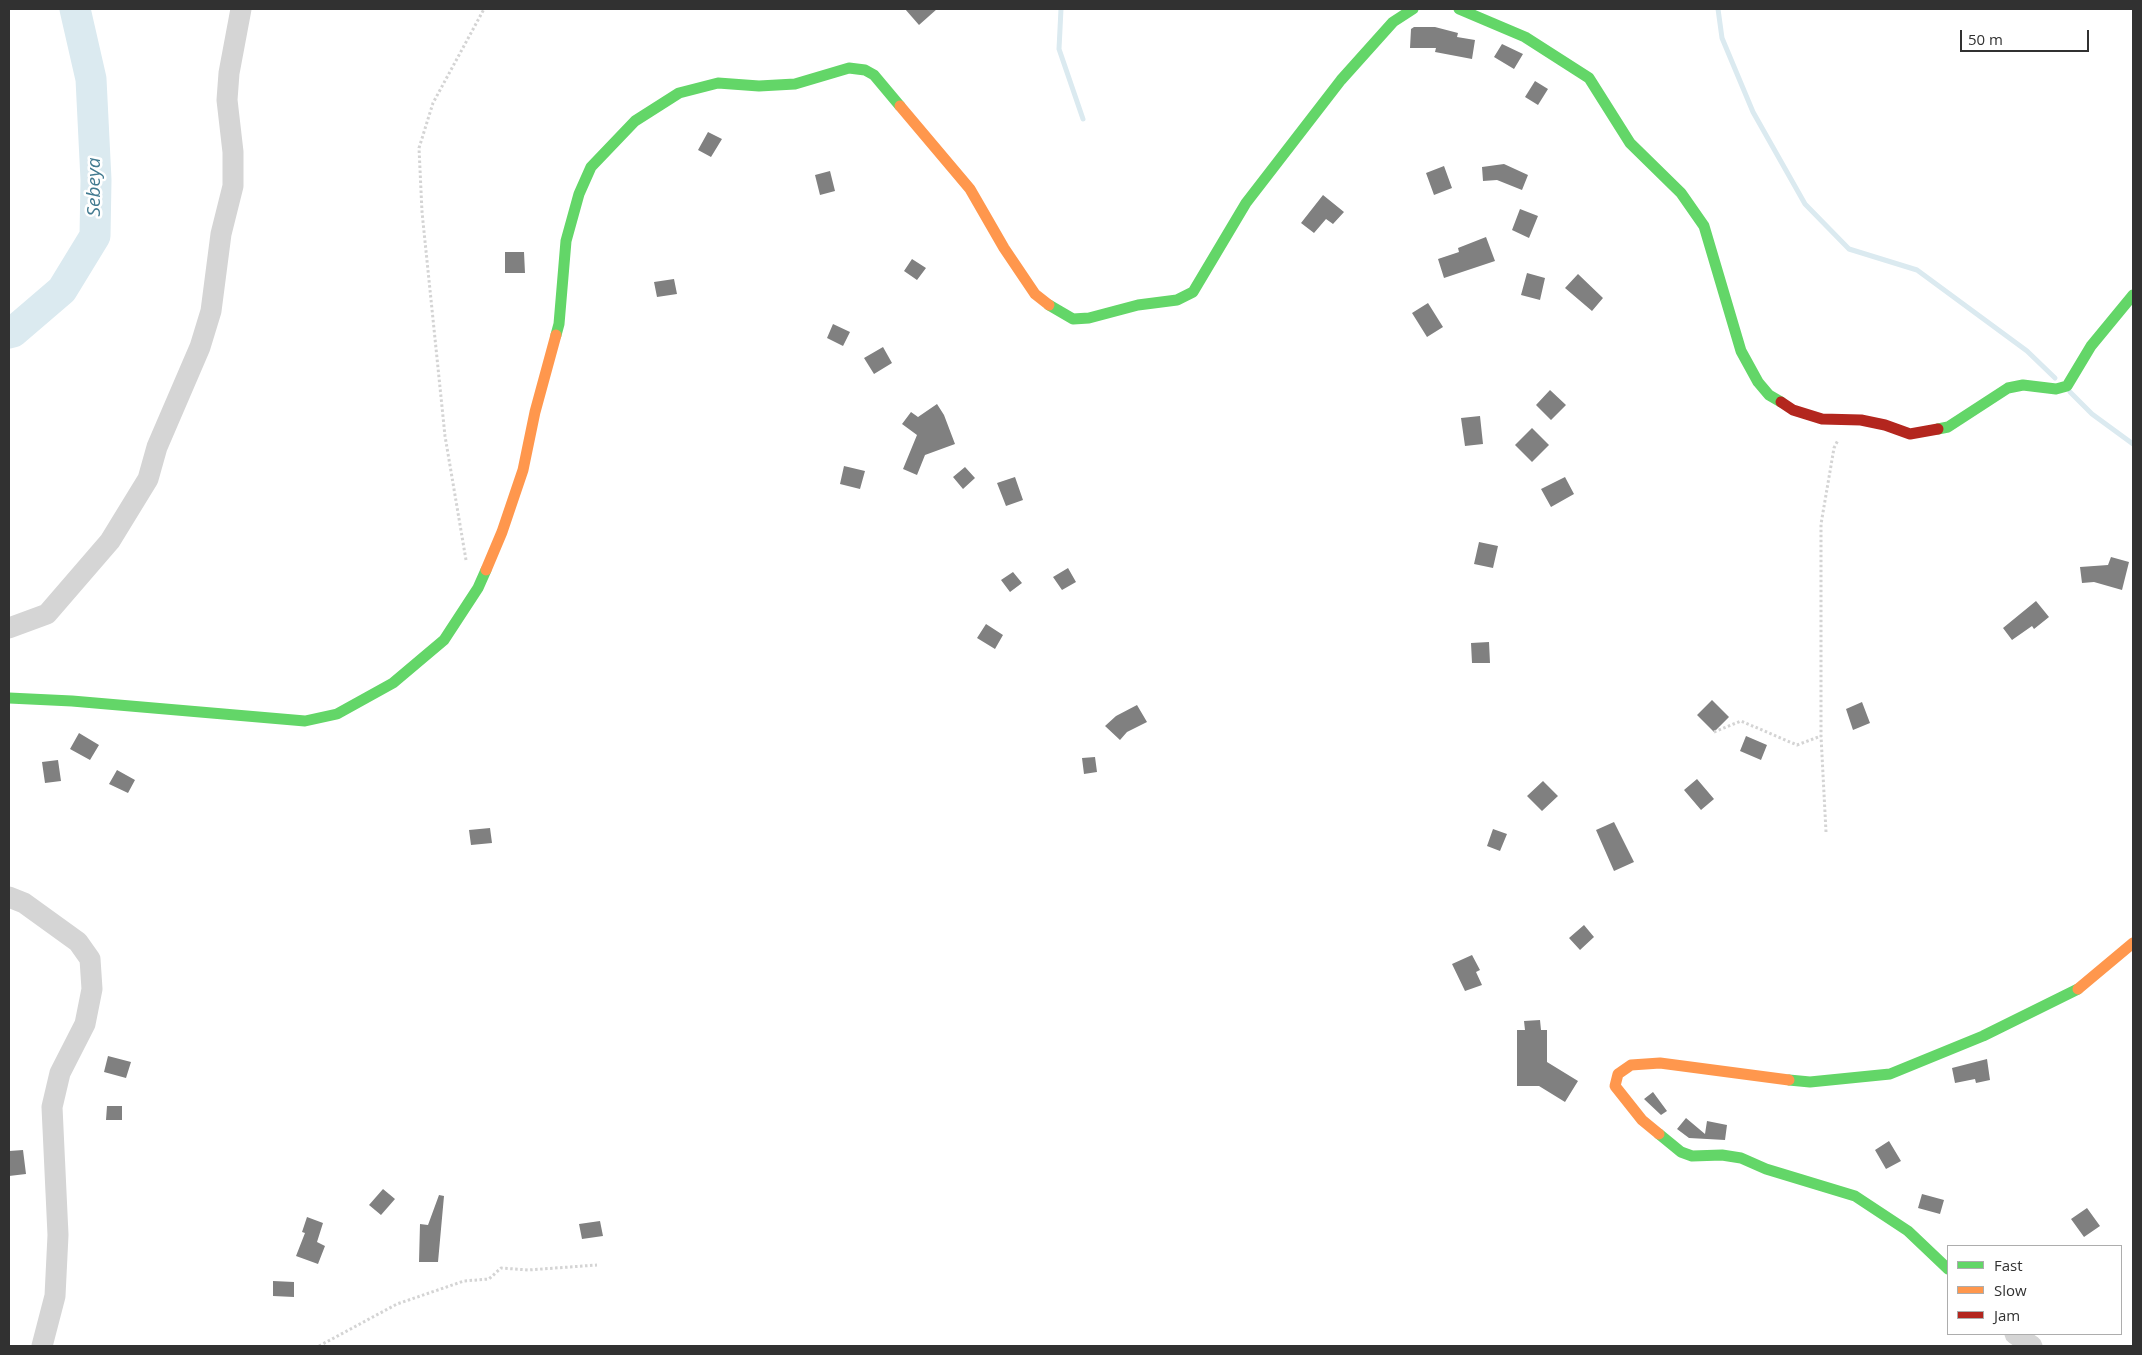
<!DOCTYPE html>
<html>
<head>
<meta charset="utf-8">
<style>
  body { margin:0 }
  #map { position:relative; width:2142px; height:1355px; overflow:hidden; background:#fff; font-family:"Open Sans",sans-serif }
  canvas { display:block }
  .frame { position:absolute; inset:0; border:10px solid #313131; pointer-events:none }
  .legend { position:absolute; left:1947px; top:1245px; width:175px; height:90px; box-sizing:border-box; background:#fff; border:1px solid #adadad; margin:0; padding:6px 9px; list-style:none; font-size:15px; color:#313131 }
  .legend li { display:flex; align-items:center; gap:10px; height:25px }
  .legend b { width:25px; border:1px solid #adadad }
  .scale { position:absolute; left:1960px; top:30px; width:129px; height:22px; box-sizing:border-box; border:2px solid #313131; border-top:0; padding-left:6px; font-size:15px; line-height:18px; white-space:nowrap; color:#313131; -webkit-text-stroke:4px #fff; paint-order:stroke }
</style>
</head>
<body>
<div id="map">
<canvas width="2142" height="1355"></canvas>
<div class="frame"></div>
<ul class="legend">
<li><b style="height:6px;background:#63d668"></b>Fast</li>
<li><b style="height:6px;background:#ff974d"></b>Slow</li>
<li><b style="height:6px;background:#b3261e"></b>Jam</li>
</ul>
<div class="scale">50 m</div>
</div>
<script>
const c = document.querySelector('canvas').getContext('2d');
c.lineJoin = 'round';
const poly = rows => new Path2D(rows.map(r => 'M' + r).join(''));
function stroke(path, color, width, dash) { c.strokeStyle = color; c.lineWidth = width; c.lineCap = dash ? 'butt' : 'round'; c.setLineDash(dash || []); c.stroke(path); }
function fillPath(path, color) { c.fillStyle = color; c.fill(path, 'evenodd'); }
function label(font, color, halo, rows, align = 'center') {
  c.font = font + ' "Open Sans",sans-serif'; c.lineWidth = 5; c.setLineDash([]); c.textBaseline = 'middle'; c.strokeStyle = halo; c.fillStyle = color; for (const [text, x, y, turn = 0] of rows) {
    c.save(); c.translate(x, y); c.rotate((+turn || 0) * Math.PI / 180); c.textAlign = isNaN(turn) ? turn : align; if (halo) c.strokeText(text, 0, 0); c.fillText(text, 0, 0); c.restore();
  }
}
const stream = poly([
  [1061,9,1059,49,1083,119],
  [1718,9,1722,38,1753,112,1805,204,1849,249,1917,270,2027,351,2055,378],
  [2070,392,2092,414,2133,444]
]);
const river = poly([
  [9,333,13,332,62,290,95,236,96,180,91,79,75,9]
]);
const building = poly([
  [905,9,937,9,919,25],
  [1414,27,1435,27,1458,33,1457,37,1475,40,1472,59,1435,52,1436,48,1410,48,1411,29],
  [1502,44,1523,54,1514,69,1494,57],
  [1535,81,1548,89,1538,105,1525,97],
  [708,132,722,139,711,157,698,150],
  [1504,164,1528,175,1522,190,1497,180,1483,181,1482,167],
  [1444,166,1452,188,1434,195,1426,173],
  [830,171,835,191,820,195,815,175],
  [1323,195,1344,212,1333,224,1326,219,1314,233,1301,223],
  [1520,209,1538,216,1529,238,1512,230],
  [1486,237,1495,261,1444,278,1438,259,1459,252,1458,248],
  [505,252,524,252,525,273,505,273],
  [912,259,926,268,917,280,904,271],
  [1527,273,1545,278,1540,300,1521,295],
  [1578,274,1603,298,1592,311,1565,288],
  [674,279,677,294,657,297,654,282],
  [1428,303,1443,327,1427,337,1412,313],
  [833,324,850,332,843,346,827,338],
  [883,347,892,363,874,374,864,358],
  [1550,390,1566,405,1551,420,1536,405],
  [937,404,944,415,955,444,925,455,917,475,903,469,917,435,902,424,911,412,918,417],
  [1480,416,1483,444,1465,446,1461,418],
  [1532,428,1549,445,1532,462,1515,445],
  [844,466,865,471,860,489,840,484],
  [965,467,975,478,963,489,953,477],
  [1015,477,1023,500,1006,506,997,483],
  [1565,477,1574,494,1551,507,1541,489],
  [1479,542,1498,546,1493,568,1474,564],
  [2111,557,2129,562,2122,590,2094,582,2082,583,2080,567,2108,565],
  [1068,568,1076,582,1062,590,1053,577],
  [1013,572,1022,583,1010,592,1001,580],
  [2036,601,2049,617,2034,629,2032,626,2012,640,2003,628],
  [986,624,1003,635,995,649,977,638],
  [1489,642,1490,663,1472,663,1471,643],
  [1712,700,1729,717,1714,732,1697,715],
  [1862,702,1870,723,1853,730,1846,709],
  [1137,705,1147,722,1127,732,1120,740,1105,726,1116,716],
  [79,733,99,745,90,760,70,749],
  [1746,736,1767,745,1761,760,1740,751],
  [1095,757,1097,772,1084,774,1082,758],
  [58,760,61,781,45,783,42,762],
  [117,770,135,780,128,793,109,784],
  [1697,779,1714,799,1701,810,1684,790],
  [1543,781,1558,796,1542,811,1527,796],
  [1614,822,1634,862,1614,871,1596,830],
  [490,828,492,843,471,845,469,830],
  [1493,829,1507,834,1500,851,1487,846],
  [1584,925,1594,937,1580,950,1569,938],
  [1472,955,1480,970,1476,972,1482,985,1465,991,1452,964],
  [1540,1020,1541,1030,1547,1030,1547,1062,1578,1081,1565,1102,1539,1086,1517,1086,1517,1030,1525,1030,1524,1021],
  [108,1056,131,1062,126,1078,104,1072],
  [1987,1059,1990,1080,1976,1083,1975,1079,1955,1083,1952,1068],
  [1653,1092,1667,1111,1661,1115,1644,1099],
  [107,1106,122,1106,122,1120,106,1120],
  [1686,1118,1705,1134,1707,1121,1727,1125,1725,1140,1689,1138,1677,1129],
  [1889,1141,1901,1161,1886,1169,1875,1150],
  [23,1150,26,1174,9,1176,9,1151],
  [383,1189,395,1199,381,1215,369,1205],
  [1922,1194,1944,1200,1940,1214,1918,1208],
  [439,1195,444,1196,438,1262,419,1262,420,1224,428,1225],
  [2087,1208,2100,1226,2084,1237,2071,1219],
  [307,1217,323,1223,317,1242,325,1246,318,1264,296,1256,305,1233,302,1232],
  [600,1221,603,1236,582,1239,579,1224],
  [273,1281,294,1282,294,1297,273,1296]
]);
const path = poly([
  [466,560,445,436,422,212,419,148,433,103,484,9],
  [1714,732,1741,721,1797,745,1821,736],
  [1826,832,1821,736,1821,524,1834,448,1838,440],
  [319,1346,397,1304,464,1281,489,1279,501,1268,528,1270,597,1265]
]);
const street = poly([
  [9,628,47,614,110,541,148,479,157,447,200,347,211,311,221,234,233,186,233,152,227,100,229,73,241,9],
  [9,897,24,903,78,942,90,959,92,989,85,1024,60,1073,52,1107,58,1235,55,1296,42,1346],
  [2015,1334,2032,1346]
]);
const fast = poly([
  [1459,9,1525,37,1589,78,1630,143,1681,193,1704,226,1741,351,1758,382,1769,395,1781,402],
  [1049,305,1073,319,1089,318,1138,305,1177,300,1193,292,1246,203,1341,80,1393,22,1413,9],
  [556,335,559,324,566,241,579,194,591,167,635,121,679,93,718,83,759,86,795,84,849,68,865,70,874,75,900,106],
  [1938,429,1948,427,2008,388,2023,385,2056,389,2067,386,2091,346,2133,295],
  [9,698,72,701,305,721,337,714,393,683,444,640,478,588,486,570],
  [1789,1080,1810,1082,1890,1074,1983,1036,2078,989],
  [1659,1134,1681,1152,1692,1156,1722,1155,1741,1158,1766,1169,1855,1196,1908,1231,1948,1269]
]);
const slow = poly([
  [900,106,970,189,1004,248,1035,294,1049,305],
  [486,570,502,532,523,470,535,412,556,335],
  [2078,989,2133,943],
  [1659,1134,1642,1120,1615,1086,1618,1074,1631,1065,1660,1063,1789,1080]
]);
const jam = poly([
  [1781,402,1793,410,1822,419,1861,420,1885,425,1910,434,1938,429]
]);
const waterNames = [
  ["Sebeya",95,187,-90]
];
stroke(stream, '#dbeaf0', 5);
stroke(river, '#dbeaf0', 31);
fillPath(building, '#808080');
stroke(path, '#d4d4d4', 3, [2.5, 2.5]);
stroke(street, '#d5d5d5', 21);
stroke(fast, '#63d668', 11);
stroke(slow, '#ff974d', 11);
stroke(jam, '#b3261e', 11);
label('italic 19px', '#427a90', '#fff', waterNames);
</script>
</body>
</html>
